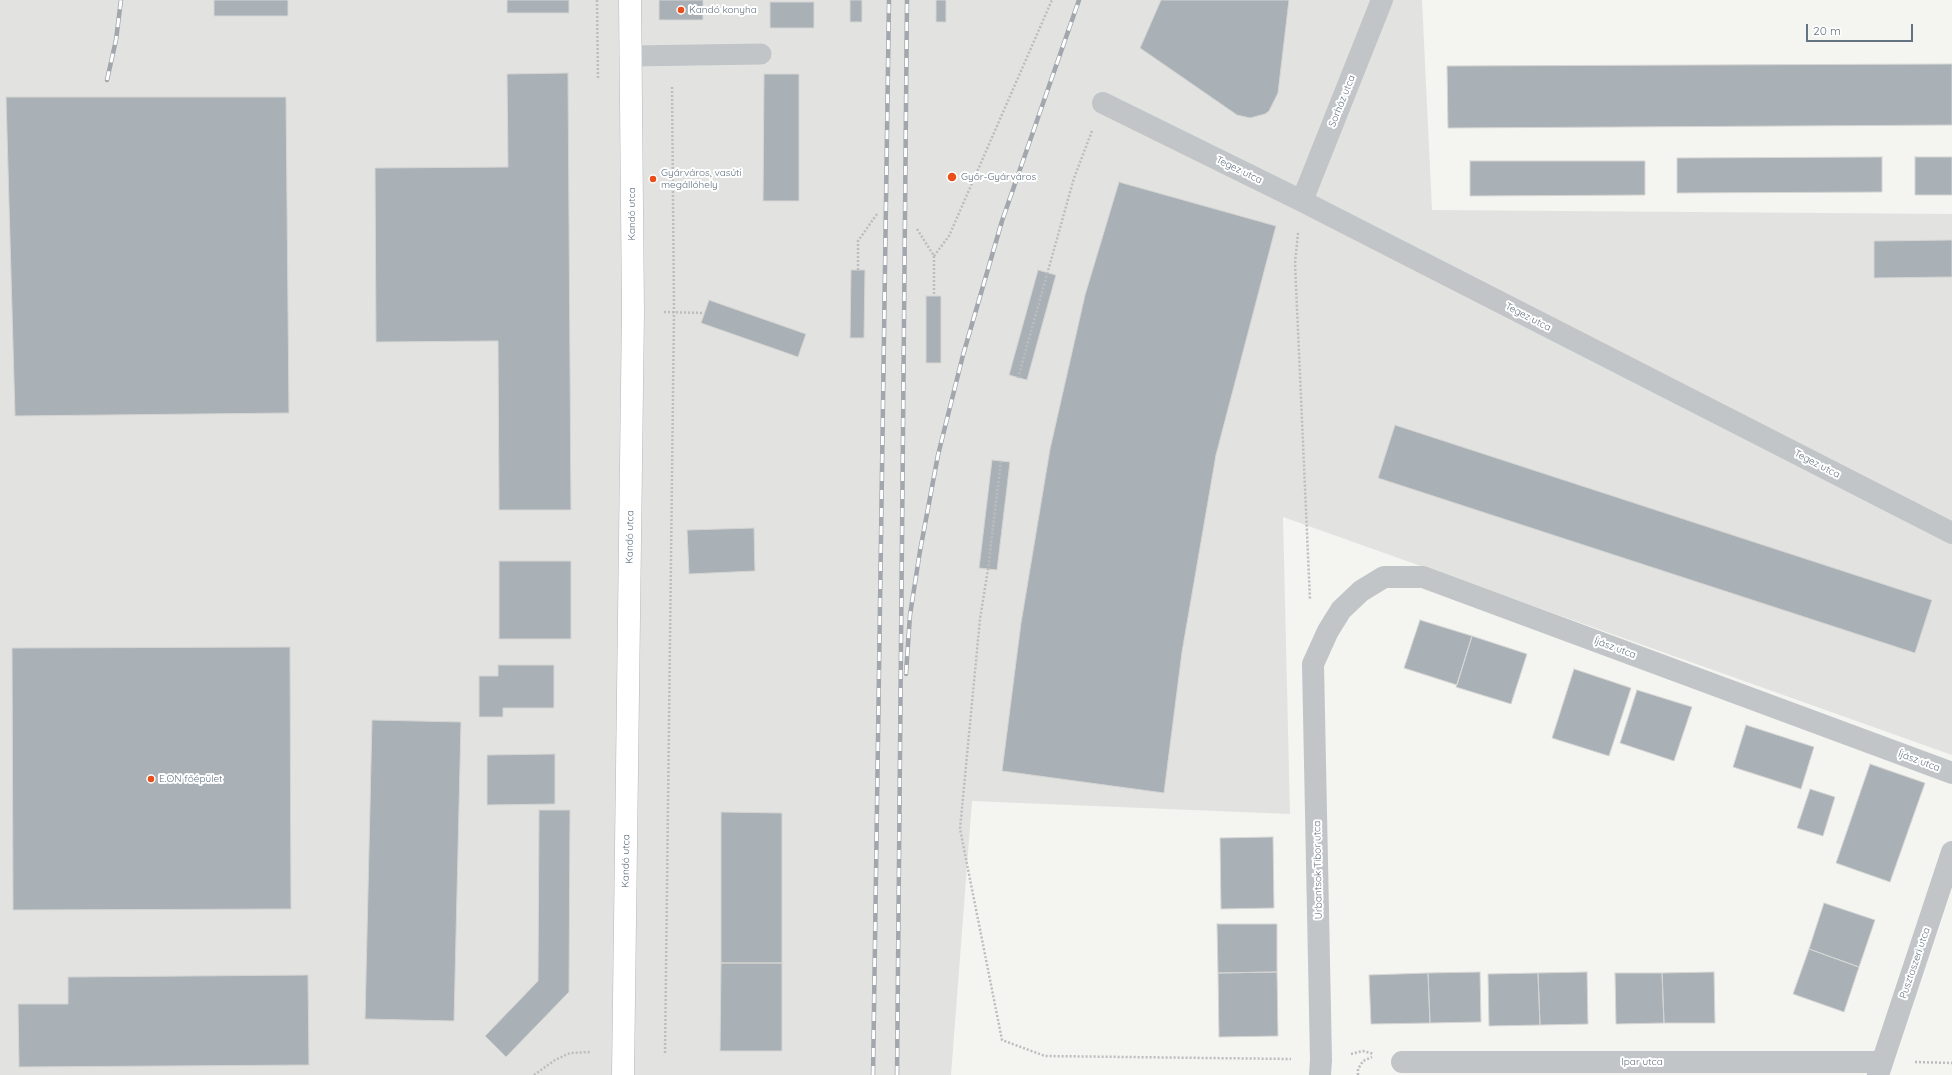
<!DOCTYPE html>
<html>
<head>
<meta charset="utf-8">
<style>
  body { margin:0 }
  #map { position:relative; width:1952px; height:1075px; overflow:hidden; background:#f4f4f0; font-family:Quicksand,sans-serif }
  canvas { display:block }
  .scale { position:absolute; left:1806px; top:24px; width:107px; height:18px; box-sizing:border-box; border:2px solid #627382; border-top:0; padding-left:5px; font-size:12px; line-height:14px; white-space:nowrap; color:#627382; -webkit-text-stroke:3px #fff; paint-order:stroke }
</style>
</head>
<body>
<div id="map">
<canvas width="1952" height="1075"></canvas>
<div class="scale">20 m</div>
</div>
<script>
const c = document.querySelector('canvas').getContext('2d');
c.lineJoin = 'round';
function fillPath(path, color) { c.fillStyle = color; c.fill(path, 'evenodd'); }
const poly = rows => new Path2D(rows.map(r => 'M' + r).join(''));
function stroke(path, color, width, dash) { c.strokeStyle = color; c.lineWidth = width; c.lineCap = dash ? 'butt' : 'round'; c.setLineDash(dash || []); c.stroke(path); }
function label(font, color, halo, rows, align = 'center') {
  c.font = font + ' Quicksand,sans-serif'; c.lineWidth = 4; c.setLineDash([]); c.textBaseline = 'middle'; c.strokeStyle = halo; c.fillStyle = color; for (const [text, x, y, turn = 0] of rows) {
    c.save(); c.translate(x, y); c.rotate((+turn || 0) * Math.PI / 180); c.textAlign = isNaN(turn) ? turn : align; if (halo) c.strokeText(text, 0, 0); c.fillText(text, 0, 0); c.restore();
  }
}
const built = poly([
  [0,0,1422,0,1432,210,1952,214,1952,755,1283,517,1290,814,972,801,951,1075,0,1075]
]);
const building = poly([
  [214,0,288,0,288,16,214,16,214,0],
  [507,0,569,0,569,13,507,13,507,0],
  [659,0,703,0,703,20,659,20,659,0],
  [850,0,862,0,862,22,850,22,850,0],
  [936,0,946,0,946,22,936,22,936,0],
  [1161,0,1289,0,1278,93,1269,111,1265,114,1250,118,1237,115,1140,48,1161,0],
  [770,2,814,2,814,28,770,28,770,2],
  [1952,64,1952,125,1448,128,1447,66,1952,64],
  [568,73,571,510,499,510,498,341,376,342,375,168,508,167,507,74,568,73],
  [764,74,799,74,799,201,763,201,764,74],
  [6,97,286,97,289,413,15,416,6,97],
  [1882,157,1882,192,1677,193,1677,158,1882,157],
  [1915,157,1952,157,1952,195,1915,195,1915,157],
  [1470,161,1645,161,1645,195,1470,196,1470,161],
  [1119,182,1276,226,1216,455,1182,652,1164,793,1002,771,1021,623,1050,449,1085,295,1119,182],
  [1952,240,1952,277,1874,278,1874,241,1952,240],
  [851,270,865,270,864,338,850,338,851,270],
  [1038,270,1056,275,1027,380,1009,375,1038,270],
  [926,296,941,296,941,363,926,363,926,296],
  [709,300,806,334,798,357,701,323,709,300],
  [1395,425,1932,600,1915,653,1378,478,1395,425],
  [992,460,1010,462,997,570,979,568,992,460],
  [754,528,755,571,689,574,687,530,754,528],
  [499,561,571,561,571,639,499,639,499,561],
  [1420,620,1472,636,1457,685,1404,668,1420,620],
  [1472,636,1527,654,1511,704,1456,687,1472,636],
  [290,647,291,909,13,910,12,648,290,647],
  [498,665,554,665,554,708,503,708,503,717,479,717,479,676,498,676,498,665],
  [1574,669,1631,688,1609,756,1552,738,1574,669],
  [1637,690,1692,707,1674,761,1620,743,1637,690],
  [372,720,461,722,454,1021,365,1019,372,720],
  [1746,725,1814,747,1801,789,1733,767,1746,725],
  [555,754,555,804,487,805,487,755,555,754],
  [1870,764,1925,783,1890,882,1836,863,1870,764],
  [1810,789,1835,797,1823,836,1797,828,1810,789],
  [539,810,570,810,569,992,506,1057,485,1036,538,981,539,810],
  [721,812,782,813,782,963,721,963,721,812],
  [1273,837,1274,908,1221,909,1220,838,1273,837],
  [1824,903,1875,920,1859,967,1809,949,1824,903],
  [1217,924,1277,924,1277,972,1218,973,1217,924],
  [1809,949,1859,967,1844,1012,1793,994,1809,949],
  [721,963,782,963,782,1051,720,1051,721,963],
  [1277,972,1278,1036,1219,1037,1218,973,1277,972],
  [1480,972,1481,1022,1430,1023,1428,973,1480,972],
  [1587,972,1588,1024,1540,1025,1538,973,1587,972],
  [1714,972,1715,1023,1664,1023,1662,973,1714,972],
  [1428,973,1430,1023,1371,1024,1369,975,1428,973],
  [1538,973,1540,1025,1489,1026,1488,974,1538,973],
  [1615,973,1662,973,1664,1023,1616,1024,1615,973],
  [308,975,309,1065,19,1067,18,1004,68,1004,68,977,308,975]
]);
const path = poly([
  [597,0,598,80],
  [917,229,934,256,934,296],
  [1298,233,1295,263,1310,600],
  [934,256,949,236,1052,0],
  [858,270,858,241,877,214],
  [664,312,704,313],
  [1018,378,1074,178,1092,131],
  [1001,461,988,569,980,619,960,829,1002,1040,1045,1056,1291,1059],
  [665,1053,674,312,672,85],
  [1351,1054,1363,1051,1374,1054],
  [1915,1062,1952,1063],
  [534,1075,555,1060,570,1053,591,1052],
  [1358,1075,1358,1069,1363,1061,1372,1057]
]);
const lane = poly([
  [632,56,761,54]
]);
const street = poly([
  [1103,103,1302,201,1952,533],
  [1302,201,1382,0],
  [1402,1062,1881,1062],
  [1320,1075,1321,1060,1313,664,1328,631,1341,610,1361,591,1384,577,1423,577,1952,773],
  [1878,1075,1952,852]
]);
const secondary = poly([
  [623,1075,633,311,630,0]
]);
const rail = poly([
  [107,80,116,40,121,0],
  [906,674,910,615,920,551,938,455,963,355,1002,221,1079,0],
  [873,1075,889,0],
  [897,1075,907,0]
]);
const markers = [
  [681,10,4,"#ea4e1a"],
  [952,177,5,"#ea4e1a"],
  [653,179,4,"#ea4e1a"],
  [151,779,4,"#ea4e1a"]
];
const poiNames = [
  ["Kandó konyha",689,10],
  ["Gyárváros, vasúti",661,173],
  ["megállóhely",661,185],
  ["Győr-Gyárváros",961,177],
  ["E.ON főépület",159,779]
];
const streetNames = [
  ["Sorház utca",1342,101,-68],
  ["Tegez utca",1239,170,26],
  ["Kandó utca",632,214,-90],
  ["Tegez utca",1528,317,27],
  ["Tegez utca",1817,464,27],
  ["Kandó utca",630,537,-89],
  ["Íjász utca",1615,648,20],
  ["Íjász utca",1919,761,20],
  ["Kandó utca",626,861,-89],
  ["Urbantsok Tibor utca",1318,870,-91],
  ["Pusztaszeri utca",1915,963,-71],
  ["Ipar utca",1642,1062]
];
fillPath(built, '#e2e3e1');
fillPath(building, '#a9b1b7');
stroke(building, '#d5d5d3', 1);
stroke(secondary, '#b3b8bd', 23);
stroke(path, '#bbbdbf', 2.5, [2, 2]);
stroke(lane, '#c1c5c8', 21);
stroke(street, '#c1c5c8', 22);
stroke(secondary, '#fff', 22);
stroke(rail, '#a1a7ad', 4.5);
stroke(rail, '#fff', 3, [9]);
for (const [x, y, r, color] of markers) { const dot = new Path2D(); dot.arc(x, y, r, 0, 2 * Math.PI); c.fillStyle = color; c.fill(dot); stroke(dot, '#fff', 1.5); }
label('10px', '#627382', '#fff', poiNames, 'left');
label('10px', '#627382', '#fff', streetNames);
</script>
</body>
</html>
